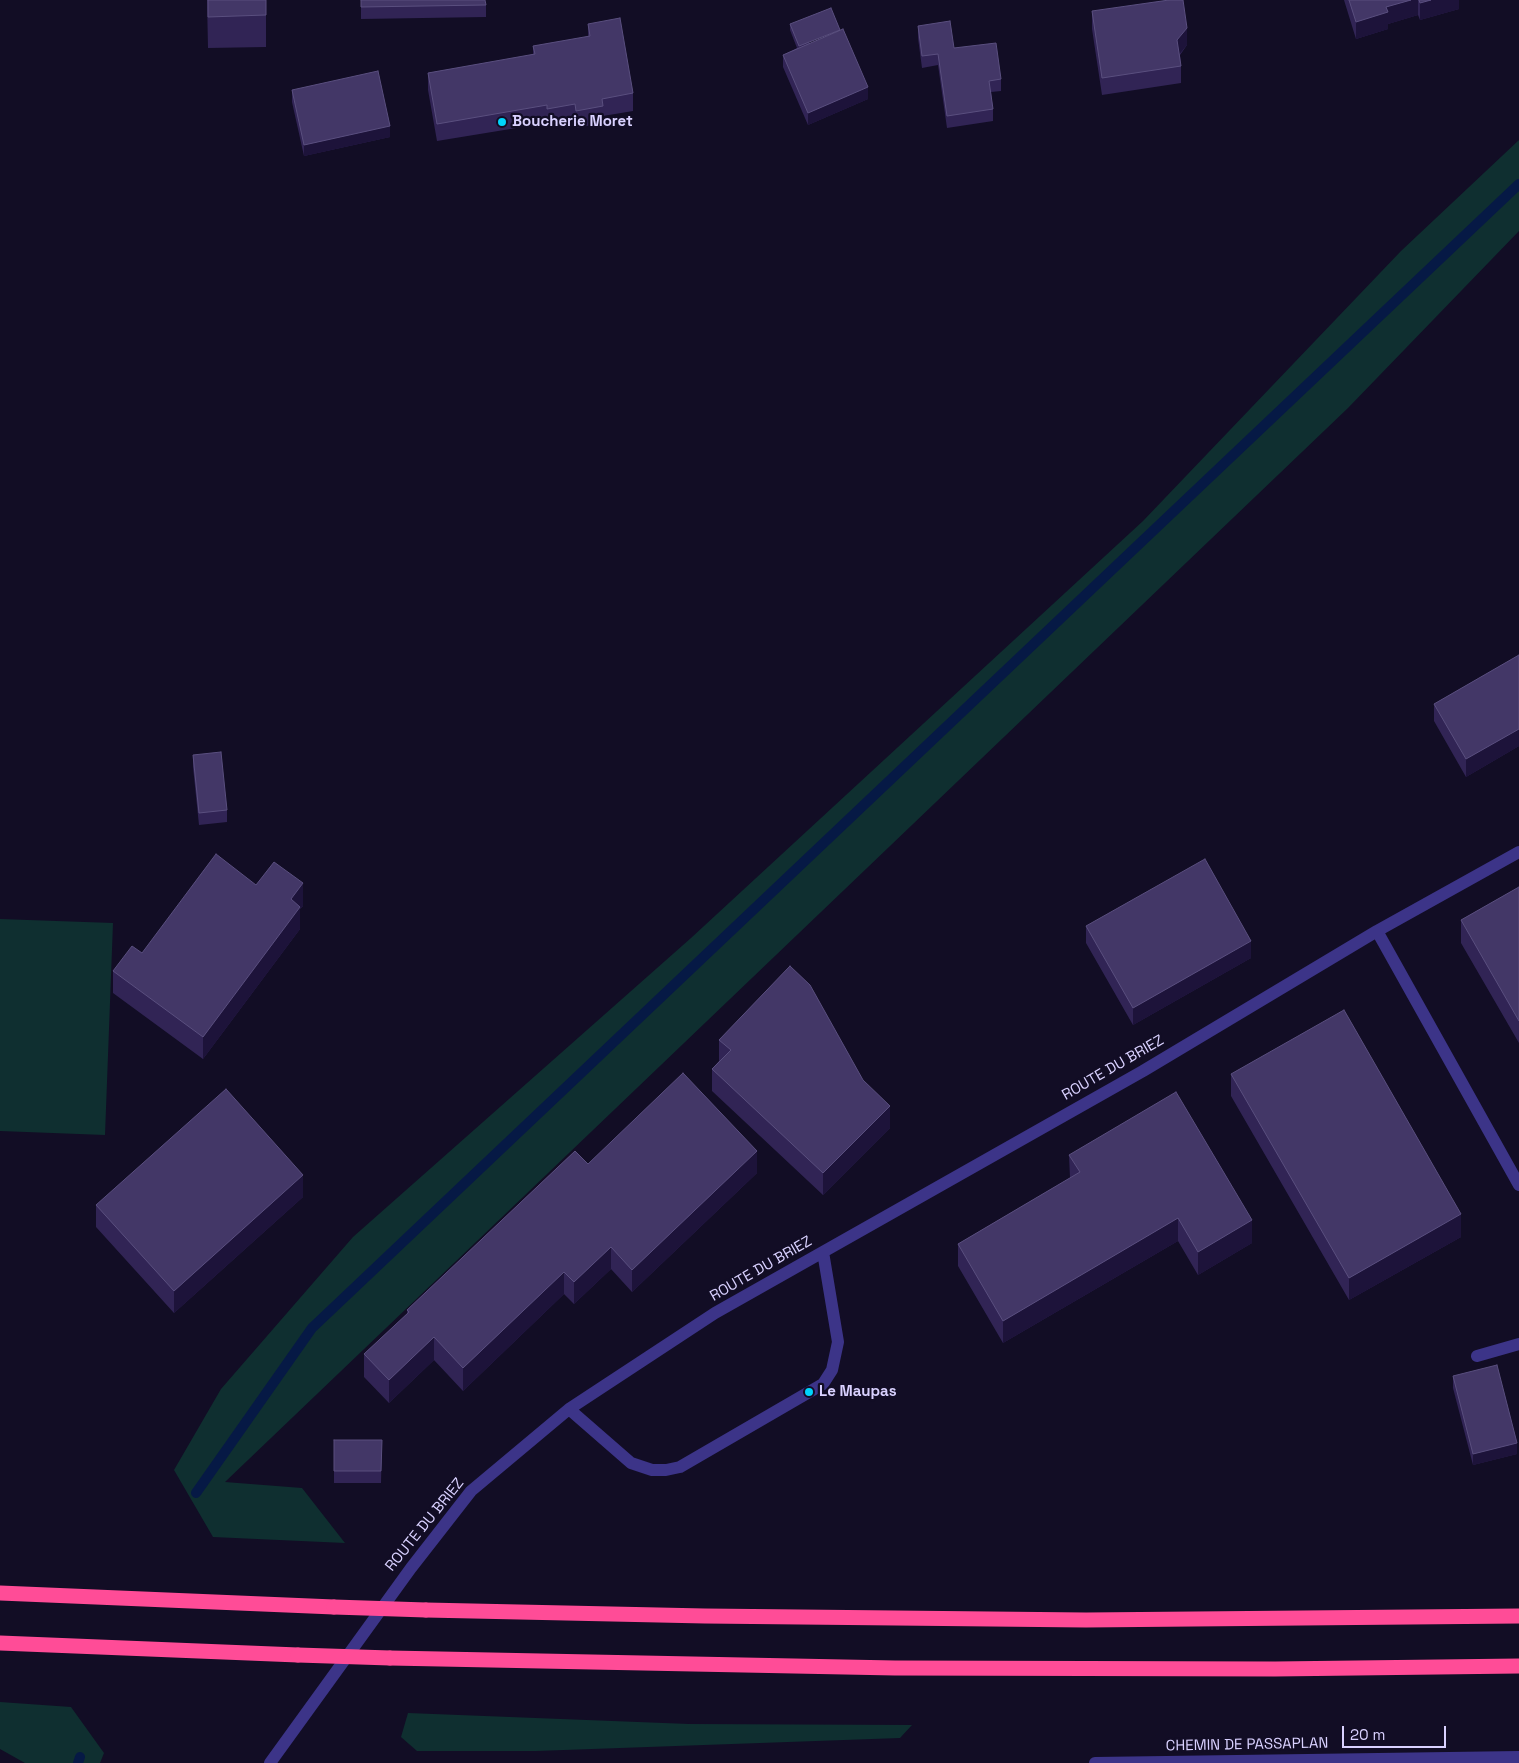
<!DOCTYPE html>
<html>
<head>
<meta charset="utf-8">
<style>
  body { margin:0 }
  #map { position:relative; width:1519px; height:1763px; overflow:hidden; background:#120d25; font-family:"Space Grotesk",sans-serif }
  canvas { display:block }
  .scale { position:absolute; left:1342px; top:1726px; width:104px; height:22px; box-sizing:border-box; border:2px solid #d9d1ff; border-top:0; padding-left:6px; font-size:15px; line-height:18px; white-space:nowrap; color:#d9d1ff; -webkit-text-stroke:4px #120d25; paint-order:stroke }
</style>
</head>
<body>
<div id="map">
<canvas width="1519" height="1763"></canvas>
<div class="scale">20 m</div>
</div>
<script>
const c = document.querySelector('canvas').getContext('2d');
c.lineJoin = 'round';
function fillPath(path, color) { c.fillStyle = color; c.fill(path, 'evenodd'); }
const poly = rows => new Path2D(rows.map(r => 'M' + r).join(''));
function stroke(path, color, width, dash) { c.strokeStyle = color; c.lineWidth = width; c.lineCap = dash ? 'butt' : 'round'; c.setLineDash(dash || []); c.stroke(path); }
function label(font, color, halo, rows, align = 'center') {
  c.font = font + ' "Space Grotesk",sans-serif'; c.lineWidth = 4.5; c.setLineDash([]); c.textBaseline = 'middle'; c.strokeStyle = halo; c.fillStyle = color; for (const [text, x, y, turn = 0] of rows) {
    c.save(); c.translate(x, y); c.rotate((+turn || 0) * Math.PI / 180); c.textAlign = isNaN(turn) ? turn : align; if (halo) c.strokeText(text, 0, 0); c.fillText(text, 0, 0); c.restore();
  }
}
const green = poly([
  [1519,140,1519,231,1348,408,225,1482,302,1488,345,1543,213,1537,174,1470,221,1389,353,1237,691,938,1143,521,1401,251],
  [0,919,113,923,105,1135,0,1131],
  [0,1702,71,1707,104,1753,100,1763,25,1763,0,1749],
  [408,1713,689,1724,912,1725,900,1738,536,1751,417,1751,401,1737]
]);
const stream = poly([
  [196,1493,312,1328,1519,184],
  [78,1763,80,1757]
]);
const minor = poly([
  [1377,931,1519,1185],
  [1477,1356,1519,1344],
  [569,1409,631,1463,652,1470,666,1470,680,1467,823,1384,832,1370,838,1342,823,1252],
  [270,1763,411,1568,471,1491,569,1409,715,1313,1143,1071,1377,931,1519,852],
  [1095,1763,1519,1757]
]);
const highway = poly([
  [0,1593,334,1607],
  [426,1610,705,1616,1086,1620,1519,1616],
  [0,1643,298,1655],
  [390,1658,895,1668,1275,1669,1519,1666]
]);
const highwayBridge = poly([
  [334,1607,426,1610],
  [298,1655,390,1658]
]);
const wall = poly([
  [207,0,266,0,266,47,208,48],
  [361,0,486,5,486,17,361,19],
  [1344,0,1459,0,1459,9,1420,20,1418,15,1388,24,1388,29,1356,39],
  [1092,11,1187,45,1180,55,1181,66,1181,83,1102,95,1092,29],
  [588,24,633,93,633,111,603,116,603,123,576,128,575,122,547,126,547,123,437,141,428,90,428,73,533,55,533,46,588,37],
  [790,24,868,99,808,125,783,67,783,55,797,48,790,30],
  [918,26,954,48,1001,79,1001,91,991,92,993,109,993,121,947,128,938,65,922,68,918,38],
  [292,90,390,137,304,156,292,102],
  [1519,655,1519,746,1466,777,1434,721,1434,704],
  [193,755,227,810,227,822,199,825,193,767],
  [256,885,303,906,300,909,300,929,203,1059,113,993,113,971,142,953],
  [1519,887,1519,1043,1461,943,1461,920],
  [1086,926,1251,958,1133,1025,1086,943],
  [719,1040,890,1128,823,1195,712,1091,712,1069,719,1061],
  [1231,1074,1461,1237,1349,1300,1231,1096],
  [1069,1155,1252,1243,1198,1275,1178,1241,1003,1343,958,1266,958,1244,1070,1178],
  [588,1164,757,1173,632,1292,611,1269,574,1304,564,1294,463,1391,434,1360,389,1403,364,1377,364,1354,407,1314,407,1310],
  [303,1197,174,1313,96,1227,96,1205],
  [1453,1376,1517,1454,1473,1465,1453,1388],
  [334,1440,382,1440,381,1483,334,1483]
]);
const shadedWall = poly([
  [1411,0,1418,0,1418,15,1388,24,1388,29,1356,39,1356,22,1386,7],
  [1431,0,1459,0,1459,9,1420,20,1420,3],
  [1187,28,1187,45,1177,57,1177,40],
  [868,87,868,99,808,125,808,113],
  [390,126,390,137,304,156,304,145],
  [1519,729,1519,746,1466,777,1466,759],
  [303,883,303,906,300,909,300,929,203,1059,203,1037,291,899],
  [1251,941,1251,958,1133,1025,1133,1008],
  [890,1106,890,1128,823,1195,823,1173],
  [757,1151,757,1173,632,1292,632,1270],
  [303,1175,303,1197,174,1313,174,1291],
  [1461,1214,1461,1237,1349,1300,1349,1278],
  [1178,1218,1178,1241,1003,1343,1003,1321],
  [1252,1220,1252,1243,1198,1275,1198,1252],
  [611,1247,611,1269,574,1304,574,1282],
  [564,1272,564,1294,463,1391,463,1368],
  [434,1337,434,1360,389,1403,389,1380],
  [1517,1443,1517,1454,1473,1465,1473,1454]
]);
const building = poly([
  [208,0,266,0,266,15,208,17,208,0],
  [361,0,485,0,486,5,361,7,361,0],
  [1169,0,1183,0,1187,28,1177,40,1181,66,1102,78,1092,11,1169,0],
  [1349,0,1411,0,1386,7,1388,12,1356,22,1349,0],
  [1419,0,1431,0,1420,3,1419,0],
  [831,8,840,30,799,46,790,24,831,8],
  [620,18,633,93,602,99,603,106,576,111,575,104,547,109,547,105,437,124,428,73,535,54,533,46,590,36,588,24,620,18],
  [950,21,954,48,996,43,1001,79,989,81,993,109,947,116,938,54,922,56,918,26,950,21],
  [843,29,868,87,808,113,783,55,843,29],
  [378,71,390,126,304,145,292,90,378,71],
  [1519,655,1519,729,1466,759,1434,704,1519,655],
  [221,752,227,810,199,813,193,755,221,752],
  [216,854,256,885,274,862,303,883,291,899,300,907,203,1037,113,971,132,946,142,953,216,854],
  [1205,859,1251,941,1133,1008,1086,926,1205,859],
  [1519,887,1519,1021,1461,920,1519,887],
  [790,966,810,985,863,1080,890,1106,823,1173,712,1069,731,1050,719,1040,790,966],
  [1344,1010,1461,1214,1349,1278,1231,1074,1344,1010],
  [683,1073,757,1151,632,1270,611,1247,574,1282,564,1272,463,1368,434,1337,389,1380,364,1354,409,1312,407,1310,575,1151,588,1164,683,1073],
  [226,1089,303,1175,174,1291,96,1205,226,1089],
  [1176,1092,1252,1220,1198,1252,1178,1218,1003,1321,958,1244,1080,1172,1069,1155,1176,1092],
  [1497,1365,1517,1443,1473,1454,1453,1376,1497,1365],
  [334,1440,382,1440,381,1471,334,1471,334,1440]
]);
const markers = [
  [502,122,5,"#00d4fc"],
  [809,1392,5,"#00d4fc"]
];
const poiNames = [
  ["Boucherie Moret",512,122],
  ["Le Maupas",819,1392]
];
const streetNames = [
  ["ROUTE DU BRIEZ",1113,1068,-30],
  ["ROUTE DU BRIEZ",761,1269,-30],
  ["ROUTE DU BRIEZ",425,1525,-51],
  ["CHEMIN DE PASSAPLAN",1247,1745,-1]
];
fillPath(green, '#0f2f30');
stroke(stream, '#061945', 10);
stroke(minor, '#3c3488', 12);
stroke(highway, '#ff4c97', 15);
stroke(highwayBridge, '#ff4c97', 15);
fillPath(wall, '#312455');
fillPath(shadedWall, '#1d133a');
fillPath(building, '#433767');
stroke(building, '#5a4f7f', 1);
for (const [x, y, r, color] of markers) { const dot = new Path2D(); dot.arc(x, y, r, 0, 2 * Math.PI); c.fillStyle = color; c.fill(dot); stroke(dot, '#120d25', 2); }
label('bold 15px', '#d9d1ff', '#120d25', poiNames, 'left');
label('15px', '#d9d1ff', '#120d25', streetNames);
</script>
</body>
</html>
